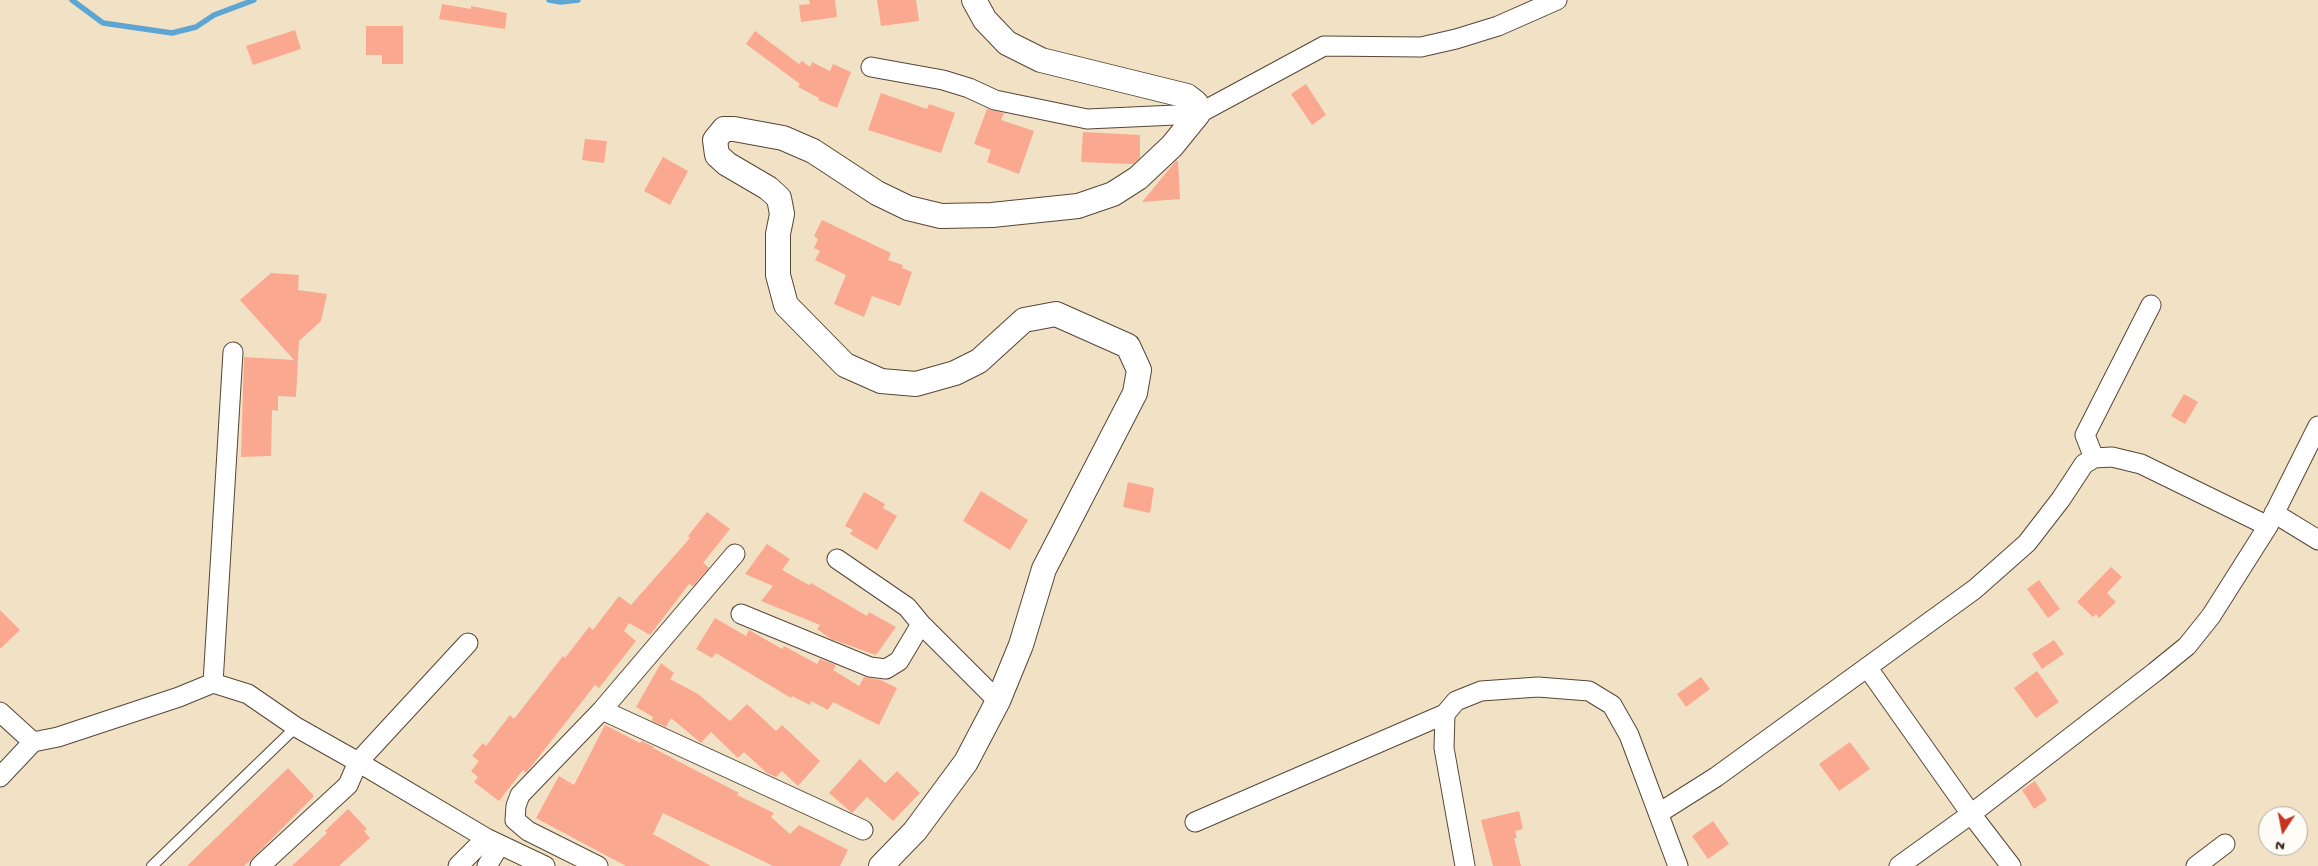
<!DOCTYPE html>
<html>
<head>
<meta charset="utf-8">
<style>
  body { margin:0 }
  #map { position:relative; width:2318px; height:866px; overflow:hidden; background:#f2e2c5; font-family:"Gochi Hand",sans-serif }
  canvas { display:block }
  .north { position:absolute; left:2258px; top:806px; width:50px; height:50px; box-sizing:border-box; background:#fdfcf7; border:1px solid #afa8a0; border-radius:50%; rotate:191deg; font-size:14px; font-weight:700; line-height:20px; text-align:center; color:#3b2a1e }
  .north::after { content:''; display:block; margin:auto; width:18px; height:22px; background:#c8321e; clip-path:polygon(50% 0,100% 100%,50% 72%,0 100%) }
</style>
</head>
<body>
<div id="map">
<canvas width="2318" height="866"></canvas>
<div class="north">N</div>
</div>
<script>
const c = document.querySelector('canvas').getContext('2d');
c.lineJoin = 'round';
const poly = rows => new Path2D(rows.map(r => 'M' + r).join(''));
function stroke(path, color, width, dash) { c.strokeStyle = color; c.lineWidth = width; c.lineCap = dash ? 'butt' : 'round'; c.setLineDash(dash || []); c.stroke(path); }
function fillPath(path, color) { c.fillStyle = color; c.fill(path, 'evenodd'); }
const stream = poly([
  [72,0,103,23,172,33,196,27,214,15,254,0],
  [549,0,561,2,578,0]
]);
const building = poly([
  [809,0,835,0,837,17,801,22,799,5,810,4],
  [877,0,916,0,919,21,881,26],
  [442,4,471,9,471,6,507,13,505,29,439,19],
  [366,26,403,26,403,64,382,64,382,55,366,55],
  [295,30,301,49,253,65,246,46],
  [755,31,799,64,802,61,810,67,812,62,830,71,833,64,851,72,837,108,818,100,819,98,798,87,800,84,746,44],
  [1306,84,1326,115,1312,125,1291,94],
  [881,93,927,109,929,104,955,113,941,153,868,130],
  [987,109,1004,113,1001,120,1034,131,1019,174,987,162,991,150,974,144],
  [1083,132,1140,135,1140,158,1133,164,1081,162],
  [585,139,607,141,604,163,582,160],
  [663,157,688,171,670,205,644,191],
  [1178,160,1180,199,1142,202,1175,162],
  [822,220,891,253,888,260,903,265,902,268,912,272,900,306,872,296,864,317,834,304,846,275,815,260,820,251,814,248,818,239,814,236],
  [271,273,299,275,298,290,327,294,321,321,299,341,296,397,278,396,278,411,272,410,271,456,241,457,244,357,294,360,240,300],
  [2184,394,2198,402,2185,424,2171,416],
  [1128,482,1154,488,1150,513,1123,507],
  [981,491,1028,520,1010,550,963,521],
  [864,492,885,504,883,508,897,516,877,550,850,534,853,530,845,526],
  [707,512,730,529,703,563,709,568,693,586,689,584,650,635,629,623,624,631,636,641,599,688,595,685,530,768,526,773,523,770,499,801,474,782,478,777,471,771,479,761,472,756,483,743,486,746,510,715,514,719,563,656,565,658,589,627,593,630,619,596,631,605,690,538,688,536],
  [767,544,790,559,782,570,809,585,811,583,867,616,869,612,896,627,876,655,831,639,817,629,820,625,761,601,773,586,745,574],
  [2111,567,2122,577,2107,593,2116,602,2099,618,2096,614,2093,617,2077,602],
  [2039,580,2060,609,2048,618,2027,589],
  [0,610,20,630,0,649],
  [715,618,746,636,749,630,782,649,784,646,817,664,820,659,836,665,833,670,859,686,864,677,881,680,897,688,879,725,833,702,828,710,811,701,810,705,792,696,791,698,716,653,712,658,696,649],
  [2054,640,2064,654,2042,669,2032,654],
  [661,663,674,673,670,679,698,694,730,721,747,704,776,731,782,725,820,761,798,786,782,771,776,777,767,773,744,752,738,758,711,732,701,743,671,718,666,727,652,721,653,717,636,707],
  [2037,671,2059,702,2036,718,2014,688],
  [1701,677,1710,689,1686,707,1677,694],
  [605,725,640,743,642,741,654,747,653,748,739,793,737,795,774,813,771,817,790,834,799,825,848,850,840,866,773,866,663,813,653,834,711,866,626,866,536,818,559,776,574,785],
  [1850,742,1870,769,1839,791,1819,764],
  [860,759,885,783,897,771,920,793,893,821,867,797,852,813,829,793],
  [288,768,314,796,252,859,244,866,187,866],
  [2035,781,2047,800,2034,809,2022,790],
  [348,809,367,829,364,831,370,838,339,866,292,866,327,833,325,831],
  [1519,811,1523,829,1515,831,1517,838,1514,838,1521,866,1493,866,1481,820],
  [1713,821,1729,844,1708,859,1692,836]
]);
const service = poly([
  [152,866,296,727]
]);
const minor = poly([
  [871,67,943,80,969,88,995,100,1087,119,1198,114,1324,46,1421,47,1456,39,1498,26,1557,0],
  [2094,458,2085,435,2151,305],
  [2274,513,2318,540],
  [837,559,907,607,921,624,998,701],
  [741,614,870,667,886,669,899,661,921,624],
  [1867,667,1971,814,2011,866],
  [213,683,233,352],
  [602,710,863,830],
  [0,712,33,742],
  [0,777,33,742,58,737,179,697,213,683,248,694,296,727,358,762,486,838,545,866],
  [1659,813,1716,777,1975,589,2027,543,2061,499,2084,464,2094,458,2112,457,2141,464,2268,526],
  [1195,822,1445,714],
  [260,866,348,785,358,762,468,643],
  [458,866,486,838],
  [487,866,499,846],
  [598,866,528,831,515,820,516,806,520,795,602,710,735,554],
  [1465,866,1444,748,1445,714,1456,701,1481,691,1538,687,1589,691,1612,705,1629,735,1678,866],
  [1899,866,1971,814,2155,672,2187,646,2211,616,2268,526,2318,426],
  [2196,866,2225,844]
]);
const tertiary = poly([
  [881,866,915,831,966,762,998,701,1021,645,1044,569,1135,393,1139,370,1128,346,1056,314,1024,320,979,361,955,373,916,384,881,381,845,365,786,305,778,275,778,234,782,214,779,198,768,188,727,164,717,155,715,140,724,129,734,129,783,138,813,151,877,193,908,208,941,216,992,215,1078,206,1113,194,1138,178,1172,146,1198,114,1196,103,1187,96,1041,60,1007,43,985,20,974,0]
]);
stroke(stream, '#5da6d4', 5.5);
fillPath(building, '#faa88f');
stroke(service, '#564637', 12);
stroke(minor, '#564637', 21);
stroke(tertiary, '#564637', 26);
stroke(service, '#fff', 10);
stroke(minor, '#fff', 19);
stroke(tertiary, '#fff', 24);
</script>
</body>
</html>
